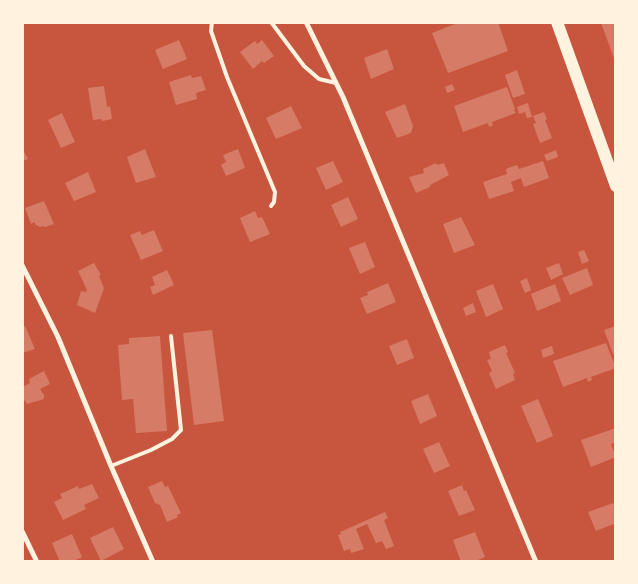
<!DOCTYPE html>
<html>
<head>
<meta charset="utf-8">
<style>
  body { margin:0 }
  #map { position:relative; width:638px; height:584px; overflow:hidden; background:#c8553d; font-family:Jost,sans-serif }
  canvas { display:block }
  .frame { position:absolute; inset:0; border:24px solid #fff3e0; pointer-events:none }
</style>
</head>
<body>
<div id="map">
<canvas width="638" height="584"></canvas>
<div class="frame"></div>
</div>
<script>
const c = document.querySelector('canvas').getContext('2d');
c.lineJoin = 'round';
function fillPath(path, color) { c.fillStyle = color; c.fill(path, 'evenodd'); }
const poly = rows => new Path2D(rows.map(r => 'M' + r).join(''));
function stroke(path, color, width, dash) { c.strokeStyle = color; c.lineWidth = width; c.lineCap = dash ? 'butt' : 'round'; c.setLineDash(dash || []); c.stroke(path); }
const building = poly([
  [460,22,498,22,508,51,448,73,432,33],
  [603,22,616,22,616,64,601,23],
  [179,40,187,59,163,69,155,50],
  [262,40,274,56,264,63,262,61,253,69,240,52,255,41,257,44],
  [387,49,394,69,371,79,364,58],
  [517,70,525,94,513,98,505,75],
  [191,75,192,78,201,76,206,90,196,93,197,99,176,105,169,82],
  [452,84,455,90,447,93,445,87],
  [104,86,107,107,110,106,112,119,102,121,101,119,93,120,88,88],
  [507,87,515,109,514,110,516,113,492,122,493,125,489,127,488,123,463,132,454,106],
  [528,103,532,117,527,118,525,112,519,114,517,107],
  [405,104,413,126,411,133,397,138,385,112],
  [291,106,302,128,276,139,266,118],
  [544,112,547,119,545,120,552,138,540,143,533,124,536,123,533,116],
  [62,113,75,142,61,148,48,120],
  [22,148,28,159,22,161],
  [145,149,156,177,136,183,127,157],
  [238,149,245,168,226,176,221,165,226,162,223,155],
  [556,150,558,157,547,161,544,155],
  [333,161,343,182,326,190,316,168],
  [543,161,549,178,524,187,521,178,511,182,514,191,489,199,483,182,507,174,506,169,511,167,517,165,519,169],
  [436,163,437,165,444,163,449,175,430,185,430,187,416,193,409,177,424,173,423,169],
  [88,172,96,192,74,201,65,183],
  [348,197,358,219,341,227,331,205],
  [44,201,54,224,45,227,44,226,40,227,36,225,34,222,31,224,25,208],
  [255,211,258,218,262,217,270,234,250,242,240,218],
  [461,217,475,245,454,253,443,224],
  [154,230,163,251,141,260,130,235,140,231,142,235],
  [365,242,375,267,360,274,349,248],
  [584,250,589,261,582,264,578,252],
  [94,263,101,275,99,276,104,288,95,313,77,305,81,291,86,292,87,290,78,271],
  [559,263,563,274,551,280,546,268],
  [587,268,593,285,570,295,562,278],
  [167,270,174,285,153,295,150,287,155,285,152,277],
  [527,278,531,290,525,293,520,281],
  [388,283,396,302,367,314,360,298,368,295,367,292],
  [493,284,503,309,486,317,476,291],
  [555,284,561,301,537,311,531,294],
  [473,303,476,312,466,316,463,308],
  [25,326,35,349,22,353,22,327],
  [616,326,616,353,613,354,604,330],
  [212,330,224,421,194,425,183,333],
  [160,336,167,431,136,433,133,399,122,400,118,345,129,344,129,338],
  [407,339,414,358,397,365,389,346],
  [606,343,616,368,591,377,592,380,588,382,587,378,563,387,553,361],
  [505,345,508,352,506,353,515,373,513,374,515,380,496,389,489,373,492,371,487,360,491,359,489,352],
  [552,346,554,354,543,358,541,350],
  [44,371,50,384,40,389,44,395,44,399,27,404,22,397,22,387,30,383,29,379],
  [428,394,437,416,420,424,411,401],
  [538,399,553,436,537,443,521,406],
  [616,428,616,442,611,444,616,457,591,467,581,440],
  [439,442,450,466,434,473,423,449],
  [162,481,165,487,168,486,181,513,177,515,178,517,167,522,160,505,155,503,148,487],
  [92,484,99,498,84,505,86,509,63,520,54,502,62,498,60,494,78,486,79,489],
  [462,485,464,491,466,490,475,510,459,516,448,491],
  [613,503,616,508,616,523,596,531,588,512],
  [385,512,388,518,384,520,394,546,386,549,382,541,376,543,367,524,356,529,364,549,351,553,350,549,344,551,338,535,341,534,340,532],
  [113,527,124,549,101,561,90,538],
  [475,532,485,557,473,562,461,562,453,540],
  [72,534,82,557,71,562,60,562,52,543]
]);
const service = poly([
  [212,22,211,31,227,77,275,192,274,202,271,206],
  [271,22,304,66,319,79,336,83],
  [111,466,151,450,172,439,181,430,171,336]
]);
const minor = poly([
  [306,22,343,97,536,562],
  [22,265,58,337,111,466,153,562],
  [22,531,37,562]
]);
const primary = poly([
  [557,22,616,186]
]);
fillPath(building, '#d67c66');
stroke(service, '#fff3e0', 4);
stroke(minor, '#fff3e0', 5);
stroke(primary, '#fff3e0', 12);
</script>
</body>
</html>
